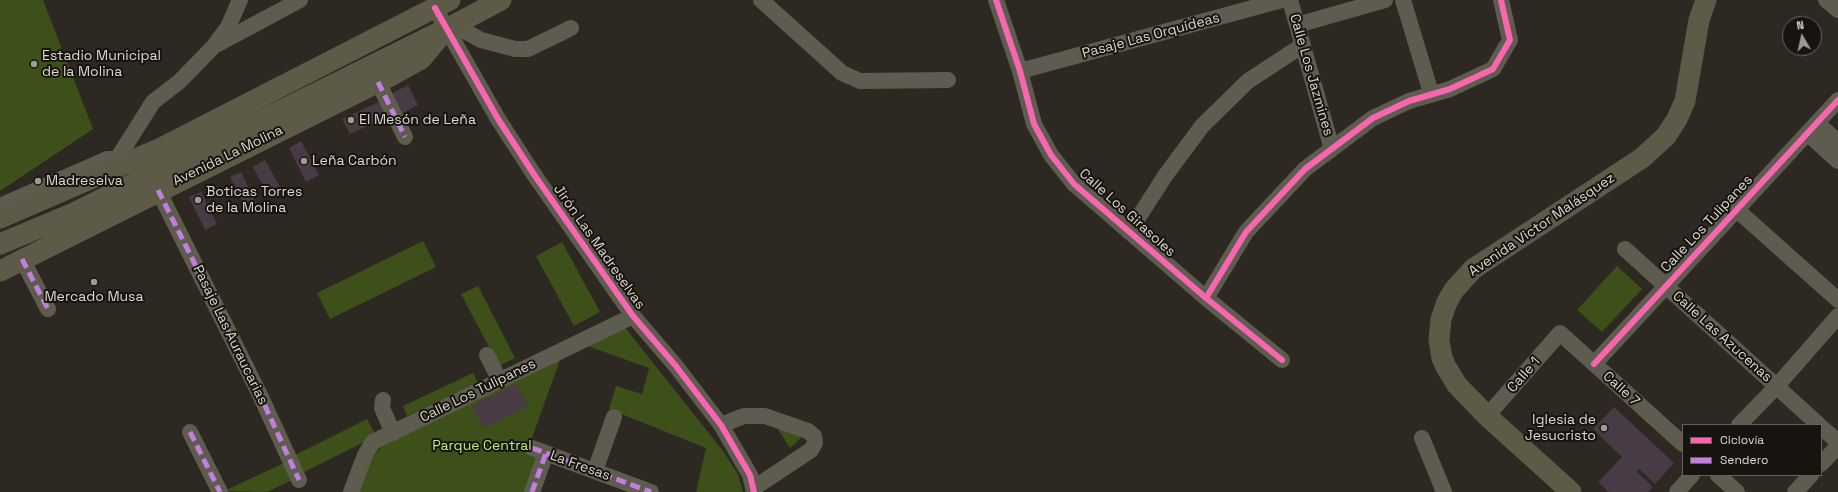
<!DOCTYPE html>
<html>
<head>
<meta charset="utf-8">
<style>
  body { margin:0 }
  #map { position:relative; width:1838px; height:492px; overflow:hidden; background:#2d2922; font-family:"Space Grotesk",sans-serif }
  canvas { display:block }
  .legend { position:absolute; left:1682px; top:424px; width:140px; height:52px; box-sizing:border-box; background:#17130e; border:1px solid #66625c; margin:0; padding:5px 7px; list-style:none; font-size:12px; color:#dcd8d0 }
  .legend li { display:flex; align-items:center; gap:8px; height:20px }
  .legend b { width:20px; border:1px solid #66625c }
  .north { position:absolute; left:1782px; top:16px; width:40px; height:40px; box-sizing:border-box; background:#17130e; border:1px solid #66625c; border-radius:50%; rotate:351deg; font-size:11px; font-weight:700; line-height:16px; text-align:center; color:#dcd8d0 }
  .north::after { content:''; display:block; margin:auto; width:14px; height:18px; background:#9f9b93; clip-path:polygon(50% 0,100% 100%,50% 72%,0 100%) }
</style>
</head>
<body>
<div id="map">
<canvas width="1838" height="492"></canvas>
<ul class="legend">
<li><b style="height:5px;background:#f766af"></b>Ciclovía</li>
<li><b style="height:5px;background:#c07fdc"></b>Sendero</li>
</ul>
<div class="north">N</div>
</div>
<script>
const c = document.querySelector('canvas').getContext('2d');
c.lineJoin = 'round';
function fillPath(path, color) { c.fillStyle = color; c.fill(path, 'evenodd'); }
const poly = rows => new Path2D(rows.map(r => 'M' + r).join(''));
function stroke(path, color, width, dash) { c.strokeStyle = color; c.lineWidth = width; c.lineCap = dash ? 'butt' : 'round'; c.setLineDash(dash || []); c.stroke(path); }
function label(font, color, halo, rows, align = 'center') {
  c.font = font + ' "Space Grotesk",sans-serif'; c.lineWidth = 4; c.setLineDash([]); c.textBaseline = 'middle'; c.strokeStyle = halo; c.fillStyle = color; for (const [text, x, y, turn = 0] of rows) {
    c.save(); c.translate(x, y); c.rotate((+turn || 0) * Math.PI / 180); c.textAlign = isNaN(turn) ? turn : align; if (halo) c.strokeText(text, 0, 0); c.fillText(text, 0, 0); c.restore();
  }
}
const green = poly([
  [0,0,43,0,93,129,0,191],
  [423,241,436,267,330,319,317,293],
  [562,242,600,312,574,326,536,256],
  [1617,266,1642,289,1602,332,1577,310],
  [478,286,515,358,499,366,461,294],
  [623,325,723,451,738,474,743,492,696,492,706,448,609,409,616,386,642,394,649,368,585,345],
  [562,354,527,452,540,458,527,492,357,492,369,463,380,448],
  [473,373,478,383,407,416,403,406],
  [771,418,813,427,790,448],
  [367,419,376,436,304,472,295,455],
  [284,463,292,480,267,492,224,491]
]);
const building = poly([
  [408,85,418,105,401,114,391,94],
  [379,102,387,117,350,134,342,119],
  [301,141,319,175,306,182,289,148],
  [265,160,283,192,270,198,253,167],
  [241,172,257,205,247,210,230,177],
  [201,192,217,224,205,230,189,197],
  [516,384,528,406,484,428,472,406],
  [1614,407,1674,463,1655,484,1639,469,1637,472,1653,487,1648,492,1609,492,1598,482,1622,457,1593,429]
]);
const minor = poly([
  [761,0,842,73,860,81,948,80],
  [996,0,1020,71,1034,124,1051,155,1074,184,1206,298,1282,360],
  [1290,0,1332,149],
  [1403,0,1431,93],
  [1826,0,1838,10],
  [435,8,498,119,535,176,633,316,675,365,721,425,750,475,754,492],
  [454,25,481,40,515,49,528,49,571,28],
  [1297,25,1385,0],
  [218,44,300,0],
  [1020,71,1282,0],
  [378,82,405,137],
  [1817,123,1838,142],
  [1807,133,1838,161],
  [117,159,153,102,180,81,214,46,228,27,240,0],
  [158,190,260,395,299,480],
  [0,206,107,159,128,159],
  [1737,210,1838,300],
  [1129,232,1165,176,1202,126,1248,81,1303,45],
  [1625,249,1819,425],
  [22,259,48,309],
  [1206,298,1246,232,1305,169,1373,118,1409,101,1450,89,1493,69,1510,40,1501,0],
  [487,355,500,381],
  [1594,364,1838,100],
  [383,400,382,408,393,433],
  [1487,416,1560,333,1683,444],
  [721,425,744,416,765,416,808,431,814,436,815,443,811,450,754,488],
  [1739,425,1776,387,1838,316],
  [1821,427,1838,442],
  [190,432,220,492],
  [1422,438,1444,492],
  [532,448,651,492],
  [1821,464,1838,446],
  [595,471,614,417],
  [1718,475,1737,492],
  [351,492,365,455,373,442,633,316],
  [532,492,546,453],
  [1677,492,1692,475],
  [1795,492,1811,475]
]);
const major = poly([
  [0,218,159,149,450,0],
  [0,244,74,213,454,25,501,0],
  [0,271,392,75,421,59,442,34],
  [1571,492,1487,416,1457,385,1446,367,1442,358,1439,340,1441,319,1447,302,1454,290,1473,269,1642,158,1666,136,1677,119,1685,101,1699,20,1706,0]
]);
const quiet = poly([
  [378,82,405,137],
  [158,190,260,395,299,480],
  [22,259,48,309],
  [190,432,220,492],
  [532,448,651,492],
  [532,492,546,453]
]);
const cycleway = poly([
  [996,0,1020,71,1034,124,1051,155,1074,184,1206,298,1282,360],
  [435,8,498,119,535,176,633,316,675,365,721,425,750,475,754,492],
  [1206,298,1246,232,1305,169,1373,118,1409,101,1450,89,1493,69,1510,40,1501,0],
  [1594,364,1838,100]
]);
const markers = [
  [34,64,4,"#9f9b93"],
  [351,120,4,"#9f9b93"],
  [304,161,4,"#9f9b93"],
  [38,181,4,"#9f9b93"],
  [198,200,4,"#9f9b93"],
  [94,282,4,"#9f9b93"],
  [1604,428,4,"#9f9b93"]
];
const streetNames = [
  ["Pasaje Las Orquídeas",1151,36,-15],
  ["Calle Los Jazmines",1311,75,74],
  ["Avenida La Molina",228,156,-26],
  ["Calle Los Girasoles",1127,213,42],
  ["Calle Los Tulipanes",1707,224,-47],
  ["Avenida Victor Malásquez",1542,225,-34],
  ["Jirón Las Madreselvas",599,247,55],
  ["Pasaje Las Auraucarias",230,335,64],
  ["Calle Las Azucenas",1722,337,42],
  ["Calle 1",1524,375,-49],
  ["Calle 7",1621,389,42],
  ["Calle Los Tulipanes",478,391,-26],
  ["La Fresas",580,466,20]
];
const poiNames = [
  ["Estadio Municipal",42,56],
  ["de la Molina",42,72],
  ["El Mesón de Leña",359,120],
  ["Leña Carbón",312,161],
  ["Madreselva",46,181],
  ["Boticas Torres",206,192],
  ["de la Molina",206,208],
  ["Mercado Musa",94,297,"center"],
  ["Iglesia de",1596,420,"right"],
  ["Jesucristo",1596,436,"right"]
];
const parkNames = [
  ["Parque Central",482,446]
];
fillPath(green, '#3d5019');
fillPath(building, '#483b45');
stroke(minor, '#5e5c4f', 16);
stroke(major, '#5d5a48', 21);
stroke(quiet, '#c07fdc', 5, [10, 5]);
stroke(cycleway, '#f766af', 6);
for (const [x, y, r, color] of markers) { const dot = new Path2D(); dot.arc(x, y, r, 0, 2 * Math.PI); c.fillStyle = color; c.fill(dot); stroke(dot, '#17130e', 1.5); }
label('14px', '#dcd8d0', '#17130e', streetNames);
label('14px', '#dcd8d0', '#17130e', poiNames, 'left');
label('14px', '#bced77', '#17130e', parkNames);
</script>
</body>
</html>
